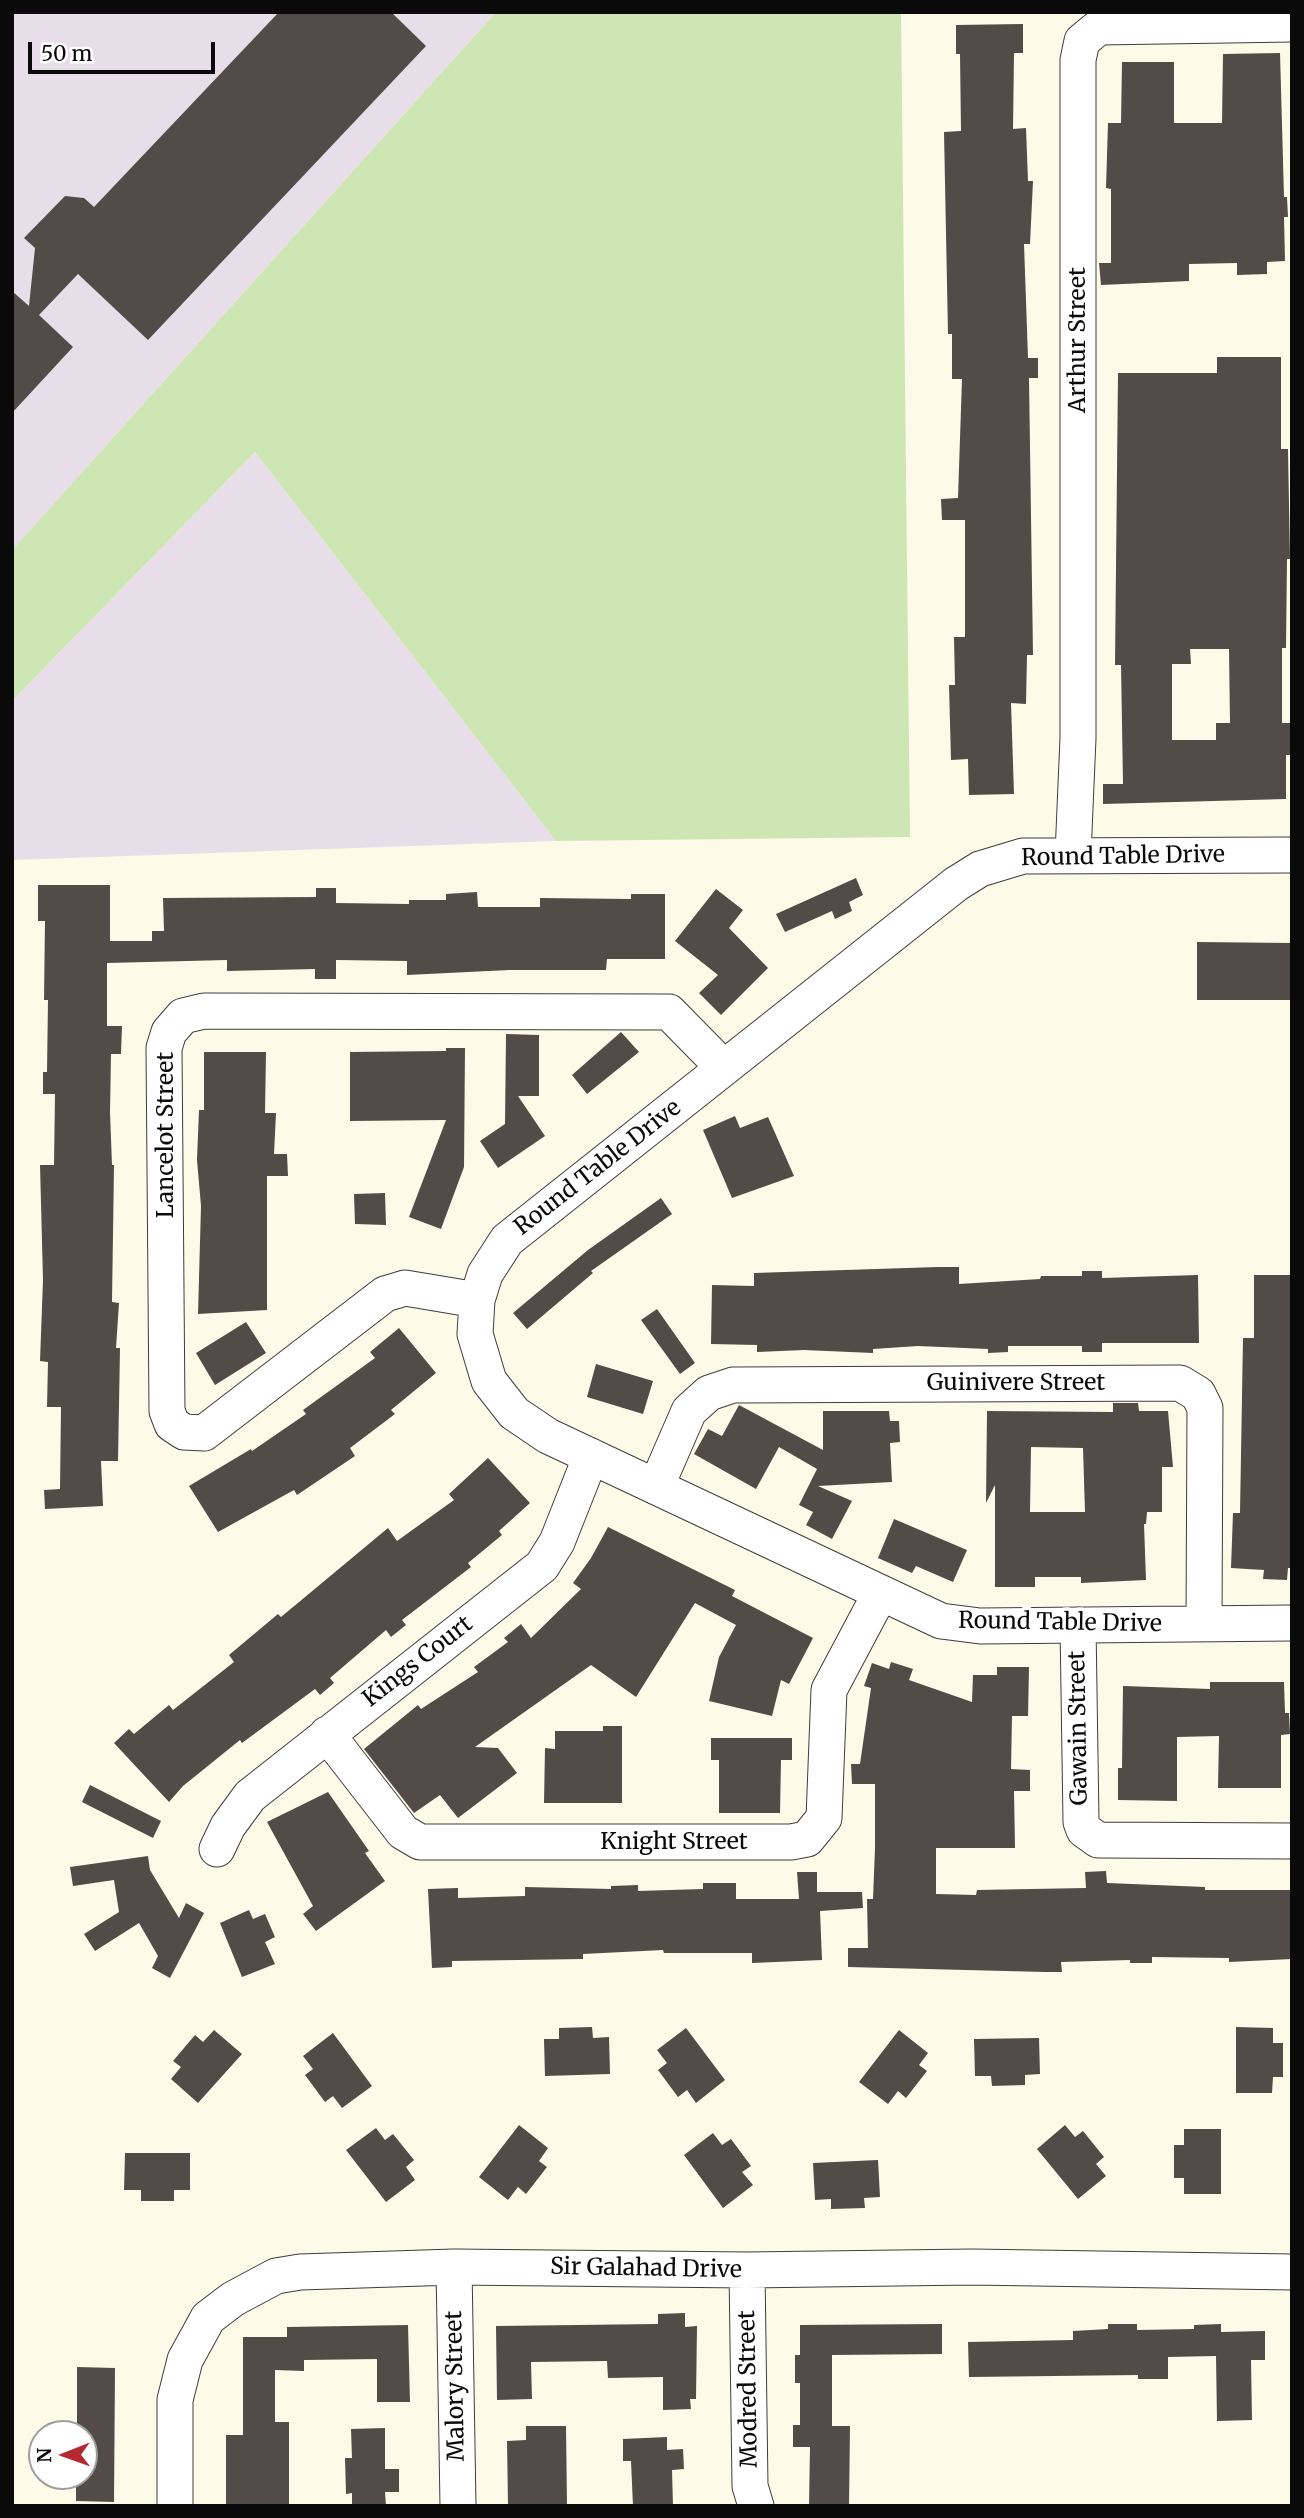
<!DOCTYPE html>
<html>
<head>
<meta charset="utf-8">
<style>
  body { margin:0 }
  #map { position:relative; width:1304px; height:2518px; overflow:hidden; background:#fefae8; font-family:Merriweather,serif }
  canvas { display:block }
  .frame { position:absolute; inset:0; border:14px solid #0a0a0a; pointer-events:none }
  .north { position:absolute; left:28px; top:2420px; width:70px; height:70px; box-sizing:border-box; background:#fff; border:2px solid #9d9d9d; border-radius:50%; rotate:269deg; font-size:19px; font-weight:700; line-height:28px; text-align:center; color:#0a0a0a }
  .north::after { content:''; display:block; margin:auto; width:24px; height:32px; background:#b42830; clip-path:polygon(50% 0,100% 100%,50% 72%,0 100%) }
  .scale { position:absolute; left:28px; top:42px; width:187px; height:32px; box-sizing:border-box; border:4px solid #0a0a0a; border-top:0; padding-left:9px; font-size:21px; line-height:24px; white-space:nowrap; color:#0a0a0a; -webkit-text-stroke:5px #fff; paint-order:stroke }
</style>
</head>
<body>
<div id="map">
<canvas width="1304" height="2518"></canvas>
<div class="frame"></div>
<div class="north">N</div>
<div class="scale">50 m</div>
</div>
<script>
const c = document.querySelector('canvas').getContext('2d');
c.lineJoin = 'round';
function fillPath(path, color) { c.fillStyle = color; c.fill(path, 'evenodd'); }
const poly = rows => new Path2D(rows.map(r => 'M' + r).join(''));
function stroke(path, color, width, dash) { c.strokeStyle = color; c.lineWidth = width; c.lineCap = dash ? 'butt' : 'round'; c.setLineDash(dash || []); c.stroke(path); }
function label(font, color, halo, rows, align = 'center') {
  c.font = font + ' Merriweather,serif'; c.lineWidth = 7; c.setLineDash([]); c.textBaseline = 'middle'; c.strokeStyle = halo; c.fillStyle = color; for (const [text, x, y, turn = 0] of rows) {
    c.save(); c.translate(x, y); c.rotate((+turn || 0) * Math.PI / 180); c.textAlign = isNaN(turn) ? turn : align; if (halo) c.strokeText(text, 0, 0); c.fillText(text, 0, 0); c.restore();
  }
}
const industrial = poly([
  [12,12,496,12,12,550],
  [255,452,556,841,12,860,12,701]
]);
const green = poly([
  [496,12,901,12,910,837,556,841,255,452,12,701,12,550]
]);
const building = poly([
  [279,12,391,12,426,46,148,340,78,274,39,315,73,347,12,413,12,291,29,306,35,248,24,238,65,196,84,198,94,207],
  [1023,24,1023,53,1014,53,1013,129,1026,128,1028,181,1033,181,1030,244,1024,244,1028,358,1038,358,1038,378,1029,378,1033,655,1027,655,1026,704,1011,703,1014,794,969,795,968,759,951,760,949,685,955,685,954,637,965,637,965,520,942,520,941,499,958,498,962,379,952,379,952,334,948,334,944,132,961,131,960,54,956,54,956,25],
  [1280,53,1284,197,1287,197,1288,217,1284,217,1285,261,1267,262,1267,274,1237,275,1237,263,1189,264,1189,281,1101,285,1099,263,1111,263,1111,189,1106,188,1108,123,1121,123,1122,62,1174,62,1174,123,1222,123,1223,54],
  [1217,357,1281,357,1281,449,1288,449,1290,559,1287,559,1286,648,1282,648,1282,723,1292,723,1292,755,1286,755,1286,799,1103,804,1103,784,1123,784,1121,665,1115,665,1118,373,1217,373],
  [1190,649,1229,649,1230,723,1216,723,1216,740,1172,740,1172,664,1191,664],
  [856,878,863,895,849,902,852,911,835,919,832,911,785,932,776,914],
  [38,885,110,885,110,941,152,941,152,931,164,931,163,898,316,897,316,888,336,888,336,903,409,904,409,900,446,900,446,894,477,892,478,907,540,907,540,898,631,899,631,894,665,894,665,959,607,959,606,970,509,970,407,975,407,961,336,960,336,979,315,979,315,969,227,971,227,960,107,963,107,1026,122,1026,121,1054,111,1054,110,1112,112,1165,114,1165,112,1302,119,1303,116,1348,120,1348,118,1461,101,1461,103,1506,45,1509,44,1490,60,1489,61,1407,47,1407,48,1362,40,1361,43,1280,40,1165,54,1165,55,1094,43,1094,43,1072,47,1072,48,1000,44,1000,45,921,38,921],
  [716,889,743,910,729,928,768,968,721,1015,699,993,718,975,675,941],
  [1197,942,1291,943,1291,1000,1197,1000],
  [621,1032,639,1052,587,1094,572,1075],
  [506,1034,539,1035,539,1096,518,1096,545,1136,498,1168,480,1141,505,1124],
  [446,1048,465,1048,464,1167,441,1229,409,1217,446,1120,350,1121,350,1052,446,1051],
  [204,1052,266,1052,265,1113,276,1113,274,1154,287,1154,288,1176,267,1176,267,1310,198,1314,201,1206,197,1160,199,1110,204,1110],
  [735,1116,740,1128,768,1117,794,1176,732,1198,703,1130],
  [385,1193,386,1225,355,1224,354,1194],
  [661,1198,672,1214,591,1271,593,1273,527,1329,513,1313,588,1250],
  [937,1267,959,1267,959,1284,1040,1279,1041,1276,1082,1276,1082,1271,1102,1271,1102,1278,1198,1275,1199,1343,1102,1343,1102,1352,1082,1352,1082,1346,1008,1346,1008,1352,988,1353,988,1349,918,1346,873,1349,873,1353,804,1350,757,1352,757,1345,711,1344,712,1285,754,1286,754,1273],
  [1254,1275,1292,1275,1292,1568,1288,1568,1287,1580,1263,1579,1264,1570,1231,1568,1233,1513,1240,1513,1243,1338,1254,1338],
  [657,1309,695,1363,680,1374,641,1320],
  [246,1322,266,1353,215,1385,196,1353],
  [399,1328,436,1373,391,1410,395,1414,350,1448,355,1456,297,1495,294,1490,218,1532,189,1486,251,1449,252,1451,306,1414,303,1410,375,1358,370,1352],
  [596,1364,653,1381,643,1414,587,1397],
  [1113,1403,1138,1403,1139,1411,1168,1411,1173,1467,1162,1467,1162,1512,1147,1512,1146,1524,1144,1524,1146,1580,1081,1583,1081,1577,1035,1577,1035,1587,995,1587,995,1485,986,1503,987,1411,1113,1412],
  [1031,1447,1083,1448,1085,1512,1030,1512],
  [739,1405,823,1450,823,1411,889,1411,890,1421,899,1421,900,1442,890,1443,892,1482,818,1486,852,1501,832,1539,806,1525,813,1512,799,1505,817,1469,779,1447,756,1489,694,1454,708,1429,722,1436],
  [488,1458,530,1503,499,1531,502,1535,468,1563,471,1567,402,1620,406,1625,391,1637,386,1630,330,1678,334,1683,320,1695,315,1689,242,1743,240,1740,183,1786,169,1802,114,1743,129,1729,134,1734,169,1705,173,1710,234,1662,229,1655,278,1614,281,1617,388,1528,397,1541,454,1500,449,1494],
  [894,1519,967,1550,953,1582,916,1566,912,1573,878,1558],
  [608,1527,735,1590,732,1596,813,1638,789,1684,781,1680,772,1716,709,1701,719,1657,736,1625,695,1603,636,1697,591,1665,475,1747,498,1748,517,1773,458,1818,440,1795,414,1813,364,1749,418,1705,421,1709,478,1672,474,1667,508,1642,504,1638,521,1624,531,1638,581,1589,573,1583,591,1558],
  [891,1662,913,1669,909,1680,972,1702,973,1675,997,1675,997,1667,1029,1667,1028,1716,1012,1716,1011,1769,1030,1770,1030,1791,1014,1791,1015,1848,936,1848,936,1894,976,1895,977,1890,1086,1888,1085,1872,1106,1871,1107,1883,1205,1887,1205,1890,1291,1890,1292,1959,1229,1962,1229,1958,1152,1957,1152,1963,1130,1963,1130,1960,1061,1962,1062,1972,1045,1972,848,1967,848,1948,868,1948,867,1899,873,1899,875,1848,875,1784,852,1784,851,1764,860,1764,871,1688,864,1686,872,1663,889,1669],
  [1210,1682,1284,1682,1285,1713,1289,1713,1290,1734,1281,1735,1281,1788,1218,1788,1219,1736,1177,1737,1177,1801,1118,1800,1118,1768,1122,1768,1123,1686,1210,1689],
  [603,1726,622,1726,622,1803,544,1803,545,1748,555,1749,555,1731,603,1731],
  [711,1738,792,1738,792,1760,781,1760,780,1813,719,1813,719,1760,711,1760],
  [90,1785,161,1821,153,1838,82,1802],
  [328,1792,369,1851,365,1853,385,1881,316,1931,303,1914,313,1906,267,1822],
  [148,1856,150,1870,179,1918,186,1903,204,1913,170,1978,152,1968,158,1956,139,1923,95,1951,84,1934,119,1912,114,1880,73,1886,70,1867],
  [797,1872,817,1872,817,1892,862,1892,863,1908,820,1911,822,1960,752,1963,752,1953,664,1953,663,1950,583,1954,583,1959,452,1961,452,1967,432,1968,428,1889,458,1888,458,1898,525,1896,525,1887,611,1889,611,1886,638,1885,638,1891,703,1889,703,1883,736,1883,736,1899,799,1899],
  [249,1910,253,1919,265,1914,275,1937,265,1942,275,1964,242,1977,220,1923],
  [592,2027,593,2038,609,2037,610,2074,545,2076,544,2039,559,2039,559,2028],
  [1236,2027,1273,2028,1273,2043,1283,2043,1283,2077,1273,2077,1272,2093,1236,2093],
  [686,2028,725,2080,696,2103,687,2090,678,2097,658,2070,667,2063,657,2050],
  [214,2030,242,2054,198,2103,171,2079,181,2067,173,2061,195,2035,203,2042],
  [899,2030,928,2053,919,2065,927,2071,906,2098,898,2091,888,2104,859,2082],
  [333,2033,372,2086,342,2108,333,2096,325,2102,305,2075,313,2069,303,2056],
  [1039,2038,1040,2074,1025,2075,1025,2085,992,2086,991,2076,975,2076,974,2039],
  [519,2125,548,2148,539,2161,547,2167,526,2194,518,2187,508,2200,479,2177],
  [1065,2125,1075,2137,1083,2131,1104,2157,1096,2164,1106,2176,1078,2199,1037,2149],
  [376,2128,385,2140,393,2134,414,2160,406,2167,415,2180,386,2202,346,2150],
  [1184,2129,1221,2129,1221,2194,1184,2194,1184,2178,1174,2178,1174,2145,1184,2145],
  [713,2133,722,2145,731,2139,751,2166,742,2172,753,2185,723,2208,684,2155],
  [125,2153,190,2153,190,2190,174,2190,174,2201,141,2201,141,2190,124,2190],
  [878,2160,880,2197,864,2198,865,2208,831,2209,831,2199,815,2200,813,2163],
  [685,2313,685,2327,697,2326,696,2399,690,2399,691,2409,663,2410,663,2377,608,2378,607,2361,531,2362,532,2399,497,2400,496,2326,658,2324,658,2314],
  [942,2324,942,2354,832,2355,832,2426,850,2426,849,2506,809,2506,810,2447,793,2447,793,2425,800,2425,800,2383,795,2383,795,2355,800,2355,800,2325],
  [1108,2324,1137,2324,1137,2330,1194,2329,1194,2325,1221,2324,1221,2332,1265,2331,1265,2360,1251,2360,1252,2420,1217,2421,1216,2356,1168,2357,1168,2379,1138,2379,1138,2375,969,2377,968,2342,1073,2340,1073,2331,1108,2329],
  [408,2325,410,2402,377,2402,377,2359,304,2360,304,2371,275,2370,275,2422,289,2422,289,2506,226,2506,226,2435,243,2435,243,2337,287,2337,287,2327],
  [77,2367,115,2368,114,2502,76,2501,76,2476,84,2476,84,2434,77,2434],
  [526,2426,566,2426,567,2506,508,2506,507,2441,526,2440],
  [385,2428,385,2469,399,2469,399,2492,385,2492,386,2506,352,2506,352,2493,346,2494,345,2458,352,2458,351,2429],
  [667,2437,667,2450,683,2449,684,2469,672,2470,673,2506,633,2506,631,2461,623,2461,623,2439]
]);
const minor = poly([
  [1073,855,1078,738,1078,60,1082,41,1099,27,1292,24],
  [1292,855,1023,856,980,869,956,884,507,1240,485,1274,477,1300,475,1334,489,1381,514,1413,548,1436,941,1621,980,1626,1292,1623],
  [477,1300,405,1288,385,1294,204,1433,184,1432,172,1424,167,1411,164,1048,169,1032,183,1016,204,1011,669,1012,724,1068],
  [656,1487,689,1411,709,1393,733,1385,1180,1383,1198,1394,1205,1408,1204,1624],
  [1078,1625,1081,1822,1084,1830,1098,1840,1292,1841],
  [327,1734,403,1832,420,1842,791,1842,807,1839,824,1818,829,1690,880,1594],
  [217,1849,228,1826,250,1796,542,1566,557,1542,591,1456],
  [454,2267,458,2506],
  [747,2270,750,2486,756,2506],
  [175,2506,175,2400,185,2360,208,2318,233,2299,276,2276,300,2272,454,2267,747,2270,972,2267,1292,2272]
]);
const streetNames = [
  ["Arthur Street",1078,340,-90],
  ["Round Table Drive",1123,857,-1],
  ["Lancelot Street",166,1135,-90],
  ["Round Table Drive",598,1168,-38],
  ["Guinivere Street",1016,1383],
  ["Round Table Drive",1060,1623,1],
  ["Kings Court",418,1662,-38],
  ["Gawain Street",1079,1728,-91],
  ["Knight Street",674,1842],
  ["Sir Galahad Drive",646,2269,1],
  ["Malory Street",456,2386,-91],
  ["Modred Street",749,2389,-91]
];
fillPath(industrial, '#e8dee9');
fillPath(green, '#cee6b4');
fillPath(building, '#524b47');
stroke(minor, '#3d3d3d', 37);
stroke(minor, '#fff', 35);
label('23px', '#0a0a0a', '#fff', streetNames);
</script>
</body>
</html>
